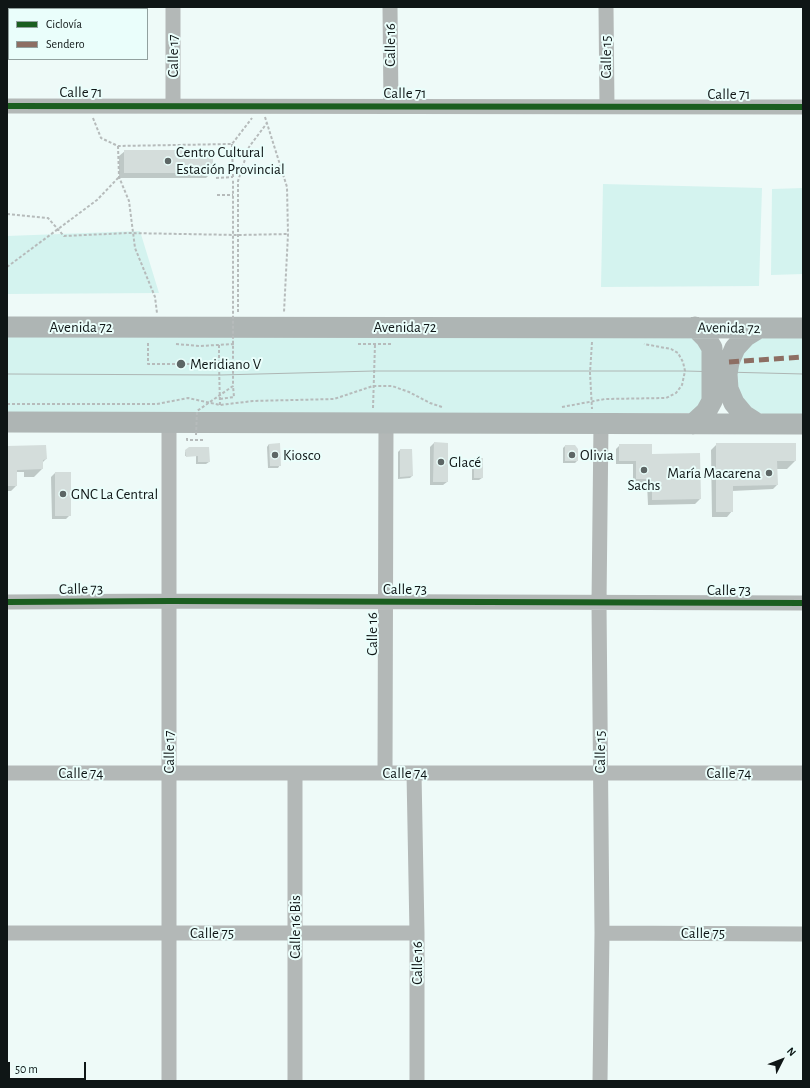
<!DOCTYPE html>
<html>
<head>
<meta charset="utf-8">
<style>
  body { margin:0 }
  #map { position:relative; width:810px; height:1088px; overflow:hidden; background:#eefaf8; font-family:"Alegreya Sans",sans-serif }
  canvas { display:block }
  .frame { position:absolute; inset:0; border:8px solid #0f1616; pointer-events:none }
  .legend { position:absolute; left:8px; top:8px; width:140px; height:52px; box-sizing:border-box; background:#eafefb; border:1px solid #92a19f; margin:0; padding:5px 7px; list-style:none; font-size:12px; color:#0f1616 }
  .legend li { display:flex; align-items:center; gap:8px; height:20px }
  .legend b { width:20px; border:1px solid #92a19f }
  .north { position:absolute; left:762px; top:1040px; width:40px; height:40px; -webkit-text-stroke:3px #eafefb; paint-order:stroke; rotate:48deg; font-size:11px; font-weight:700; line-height:16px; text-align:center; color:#0f1616 }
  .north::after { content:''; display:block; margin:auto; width:14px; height:18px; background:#0f1616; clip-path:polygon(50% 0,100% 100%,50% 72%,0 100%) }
  .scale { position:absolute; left:8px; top:1062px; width:78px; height:18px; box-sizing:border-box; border:2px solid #0f1616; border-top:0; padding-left:5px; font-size:12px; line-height:14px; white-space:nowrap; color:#0f1616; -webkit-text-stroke:3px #eafefb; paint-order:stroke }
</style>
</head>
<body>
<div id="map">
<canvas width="810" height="1088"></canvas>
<div class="frame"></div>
<ul class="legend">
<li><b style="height:5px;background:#1b5e20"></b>Ciclovía</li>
<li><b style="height:5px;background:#8d6e63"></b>Sendero</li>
</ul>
<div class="north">N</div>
<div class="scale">50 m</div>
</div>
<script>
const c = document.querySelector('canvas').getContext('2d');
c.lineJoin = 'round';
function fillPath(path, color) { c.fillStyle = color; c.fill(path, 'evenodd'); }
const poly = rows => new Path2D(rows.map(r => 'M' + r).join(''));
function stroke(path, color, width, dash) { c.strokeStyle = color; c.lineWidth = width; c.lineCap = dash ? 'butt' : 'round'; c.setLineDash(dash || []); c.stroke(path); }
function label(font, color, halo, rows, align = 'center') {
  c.font = font + ' "Alegreya Sans",sans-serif'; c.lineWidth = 4; c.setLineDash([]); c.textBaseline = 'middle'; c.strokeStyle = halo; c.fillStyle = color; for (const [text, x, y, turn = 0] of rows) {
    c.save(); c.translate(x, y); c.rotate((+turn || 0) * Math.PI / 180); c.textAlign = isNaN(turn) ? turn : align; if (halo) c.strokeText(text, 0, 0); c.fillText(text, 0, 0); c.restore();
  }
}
const green = poly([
  [603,184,762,188,759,286,601,287],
  [803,188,803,274,771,275,772,189],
  [140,231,159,293,7,294,7,236],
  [7,336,694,337,705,345,706,403,696,413,7,414],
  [765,337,803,337,803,415,765,415,755,411,736,394,732,367,751,343]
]);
const shadow = poly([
  [125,151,212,172,206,178,119,178,119,156],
  [434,443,447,482,443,485,430,485,430,447],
  [269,444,280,465,278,468,268,468,267,447],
  [717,444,795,461,787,469,776,469,777,485,773,489,732,491,732,511,727,517,712,517,711,450],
  [620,445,651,455,699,454,700,499,695,504,648,505,647,483,633,483,633,464,616,464,616,449],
  [565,446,577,461,575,463,563,463,563,448],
  [7,447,46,459,42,463,42,469,34,477,24,477,24,472,16,472,16,486,11,491,7,491],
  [189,448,209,462,206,464,196,464,196,455,185,456,185,452],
  [400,450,412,476,410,478,398,479,398,452],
  [474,459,482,459,482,478,479,480,472,480,472,462],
  [55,473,70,515,66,519,52,519,51,477]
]);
const building = poly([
  [124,150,213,150,213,173,124,173],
  [434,442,448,443,448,482,433,482],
  [280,443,281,466,270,466,269,444],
  [716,443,796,443,796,461,777,461,778,485,733,486,733,512,716,512],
  [619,444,652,444,652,454,700,453,701,499,652,500,652,479,636,479,636,461,619,461],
  [46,445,47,459,43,460,43,469,17,470,17,486,7,486,7,446],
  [565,445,575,445,578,449,578,461,565,461],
  [189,447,209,447,210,462,198,462,198,456,186,457,185,450],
  [400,449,412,449,413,476,400,477],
  [474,458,483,458,483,478,474,478],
  [55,472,71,472,71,516,55,516]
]);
const path = poly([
  [265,117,287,187,288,234,284,312],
  [93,118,101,138,118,146,232,144,252,118],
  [232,144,233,179],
  [118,146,119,177,129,201,135,248,155,297,157,313],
  [216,178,233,177],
  [217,195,233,195],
  [7,214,48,218,64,236,128,233,238,235,288,234],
  [7,267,97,200,119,177],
  [238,312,238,181,249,147,267,123],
  [592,342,590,373,592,409],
  [148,343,148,364,219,364,220,405],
  [176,344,200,346,234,344],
  [358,344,392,344],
  [219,345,219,364],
  [220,399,234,397,233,386],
  [7,404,157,404,188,398,220,405,253,401,334,399,373,386,392,386,409,392,430,403,442,407],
  [562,407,605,399,666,398,676,393,682,385,685,371,683,362,678,353,671,349,644,344],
  [373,408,375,344],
  [187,438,187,440,203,440,203,438]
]);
const minor = poly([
  [173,7,173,106],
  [390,7,391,106],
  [606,7,607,107],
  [7,106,803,107],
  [7,602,170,601,803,603],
  [7,773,803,773],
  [385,773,386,423],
  [414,773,417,933,417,1081],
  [7,933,417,933],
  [602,933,803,934],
  [169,1081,169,423],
  [295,1081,295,773],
  [600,1081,602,933,599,603,601,424]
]);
const highway = poly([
  [7,327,803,328],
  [7,422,803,424],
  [693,424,706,412,712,401,712,348,706,338,695,327],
  [758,424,744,415,734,403,728,389,727,374,729,362,735,348,746,336,759,328]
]);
const tram = poly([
  [7,374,220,375,374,371,685,371,803,374]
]);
const pathBridge = poly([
  [196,435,197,411,233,386,233,179]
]);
const quiet = poly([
  [729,362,803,357]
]);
const cycleway = poly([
  [7,106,803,107],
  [7,602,170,601,803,603]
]);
const markers = [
  [168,161,4,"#5d6665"],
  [181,364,5,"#5d6665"],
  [275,455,4,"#5d6665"],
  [572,455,4,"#5d6665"],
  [441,462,4,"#5d6665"],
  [644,470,4,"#5d6665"],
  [769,473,4,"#5d6665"],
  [63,494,4,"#5d6665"]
];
const streetNames = [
  ["Calle 16",390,45,-90],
  ["Calle 17",173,56,-90],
  ["Calle 15",606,57,-90],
  ["Calle 71",81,92],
  ["Calle 71",405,93],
  ["Calle 71",729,94],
  ["Avenida 72",81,327],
  ["Avenida 72",405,327],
  ["Avenida 72",729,328,1],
  ["Calle 73",81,589,-1],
  ["Calle 73",405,589],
  ["Calle 73",729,590],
  ["Calle 16",372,634,-90],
  ["Calle 17",169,752,-90],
  ["Calle 15",600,752,-90],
  ["Calle 74",81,773],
  ["Calle 74",405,773],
  ["Calle 74",729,773],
  ["Calle 16 Bis",295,927,-90],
  ["Calle 75",212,933],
  ["Calle 75",703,933],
  ["Calle 16",417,963,-90]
];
const poiNames = [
  ["Centro Cultural",176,152],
  ["Estación Provincial",176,169],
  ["Meridiano V",190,364],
  ["Kiosco",283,455],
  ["Olivia",580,455],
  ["Glacé",449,462],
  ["María Macarena",761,473,"right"],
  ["Sachs",644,485,"center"],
  ["GNC La Central",71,494]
];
fillPath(green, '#d4f3ef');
fillPath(shadow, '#0003');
fillPath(building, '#d4dddb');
stroke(path, '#b6bbbb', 2, [3, 2]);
stroke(minor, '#b3b8b7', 15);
stroke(highway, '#aeb5b4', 21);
stroke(tram, '#aeb6b4', 1);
stroke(pathBridge, '#b6bbbb', 2, [3, 2]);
stroke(quiet, '#8d6e63', 5, [10, 5]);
stroke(cycleway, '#1b5e20', 6);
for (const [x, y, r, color] of markers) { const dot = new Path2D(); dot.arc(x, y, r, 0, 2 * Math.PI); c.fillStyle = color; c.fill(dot); stroke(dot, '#eafefb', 1.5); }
label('15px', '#0f1616', '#eafefb', streetNames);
label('15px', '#0f1616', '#eafefb', poiNames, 'left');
</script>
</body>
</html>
